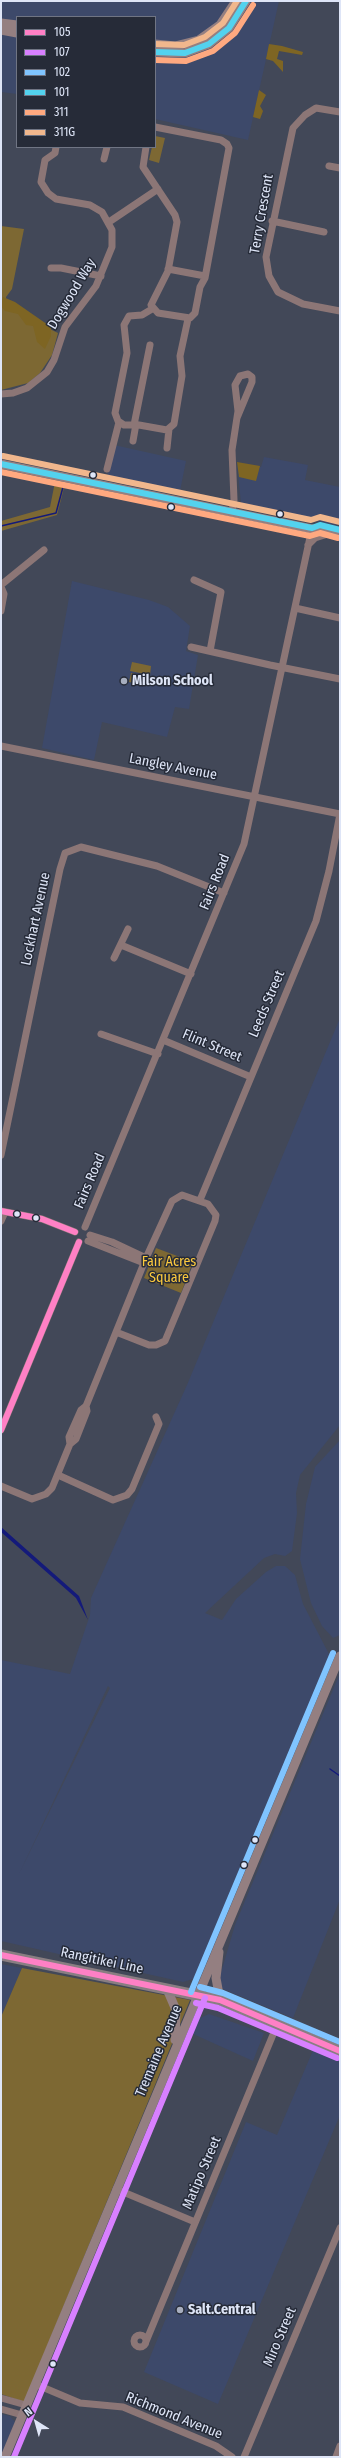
<!DOCTYPE html>
<html>
<head>
<meta charset="utf-8">
<style>
  body { margin:0 }
  #map { position:relative; width:341px; height:2458px; overflow:hidden; background:#424858; font-family:"Fira Sans Condensed",sans-serif }
  canvas { display:block }
  .frame { position:absolute; inset:0; border:2px solid #dee5f7; pointer-events:none }
  .legend { position:absolute; left:16px; top:16px; width:140px; height:132px; box-sizing:border-box; background:#262b38; border:1px solid #707584; margin:0; padding:5px 7px; list-style:none; font-size:12px; color:#dee5f7 }
  .legend li { display:flex; align-items:center; gap:8px; height:20px }
  .legend b { width:20px; border:1px solid #707584 }
  .north { position:absolute; left:16px; top:2402px; width:40px; height:40px; -webkit-text-stroke:3px #262b38; paint-order:stroke; rotate:323deg; font-size:11px; font-weight:700; line-height:16px; text-align:center; color:#dee5f7 }
  .north::after { content:''; display:block; margin:auto; width:14px; height:18px; background:#dee5f7; clip-path:polygon(50% 0,100% 100%,50% 72%,0 100%) }
</style>
</head>
<body>
<div id="map">
<canvas width="341" height="2458"></canvas>
<div class="frame"></div>
<ul class="legend">
<li><b style="height:5px;background:#ff80c5"></b>105</li>
<li><b style="height:5px;background:#d880ff"></b>107</li>
<li><b style="height:5px;background:#80c4ff"></b>102</li>
<li><b style="height:5px;background:#53d2ee"></b>101</li>
<li><b style="height:5px;background:#ffa980"></b>311</li>
<li><b style="height:5px;background:#f1b78d"></b>311G</li>
</ul>
<div class="north">N</div>
</div>
<script>
const c = document.querySelector('canvas').getContext('2d');
c.lineJoin = 'round';
function fillPath(path, color) { c.fillStyle = color; c.fill(path, 'evenodd'); }
const poly = rows => new Path2D(rows.map(r => 'M' + r).join(''));
function stroke(path, color, width, dash) { c.strokeStyle = color; c.lineWidth = width; c.lineCap = dash ? 'butt' : 'round'; c.setLineDash(dash || []); c.stroke(path); }
function label(font, color, halo, rows, align = 'center') {
  c.font = font + ' "Fira Sans Condensed",sans-serif'; c.lineWidth = 3; c.setLineDash([]); c.textBaseline = 'middle'; c.strokeStyle = halo; c.fillStyle = color; for (const [text, x, y, turn = 0] of rows) {
    c.save(); c.translate(x, y); c.rotate((+turn || 0) * Math.PI / 180); c.textAlign = isNaN(turn) ? turn : align; if (halo) c.strokeText(text, 0, 0); c.fillText(text, 0, 0); c.restore();
  }
}
const built = poly([
  [1,1,279,1,248,140,155,119,155,17,17,17,17,94,1,92],
  [114,445,186,461,180,491,107,477],
  [264,457,308,465,305,480,340,487,339,523,335,525,245,507,241,503,237,464,261,467],
  [72,581,149,600,168,607,190,626,186,651,198,655,189,709,175,707,167,737,102,722,94,760,42,748],
  [340,1018,340,1425,300,1475,296,1493,297,1513,292,1551,285,1556,275,1554,264,1558,205,1613,222,1620,236,1599,266,1572,276,1566,285,1566,295,1575,303,1604,330,1656,329,1665,252,1850,196,1978,183,1982,1,1941,1,1660,70,1674,90,1615,91,1598,187,1385],
  [108,1686,110,1688,19,1874],
  [340,1440,340,1635,333,1638,322,1626,311,1603,300,1559,306,1504,315,1467],
  [340,1673,340,1899,293,2018,225,1990,221,1987,220,1976,235,1925],
  [1,1964,22,1968,1,2017],
  [209,2014,264,2033,253,2061,191,2033,198,2019],
  [314,2048,340,2059,340,2115,218,2404,144,2372,246,2122,277,2135],
  [1,2414,10,2416,15,2422,1,2456]
]);
const green = poly([
  [155,136,165,138,159,163,149,160,152,147,155,147],
  [1,226,24,229,12,289,6,297,7,308,58,333,52,355,40,373,28,383,1,390],
  [55,482,65,484,57,515,1,531,1,521,50,507],
  [132,662,151,666,150,675,130,671],
  [131,673,151,677,149,686,129,682],
  [156,1248,193,1262,181,1293,144,1278],
  [22,1968,190,2000,24,2402,1,2394,1,2017]
]);
const forest = poly([
  [269,44,282,46,303,52,302,55,279,51,277,59,283,61,283,72,273,61,266,59],
  [259,90,266,95,260,106,263,111,260,119,253,117],
  [3,297,15,302,51,327,51,336,45,349,37,342,33,326,26,325,18,314,5,311,1,306],
  [237,462,260,466,256,481,239,477]
]);
const water = poly([
  [1,1527,79,1596,88,1620,76,1598,1,1532]
]);
const stream = poly([
  [1,526,56,513,63,487],
  [330,1769,340,1776]
]);
const minor = poly([
  [340,112,316,108,305,115,293,128,266,257,269,276,278,292,303,304,340,311],
  [146,147,143,167,175,215,177,222,168,271,151,305,158,313,190,318,195,313,200,287,205,278,229,148,227,144,221,140,155,127],
  [104,159,107,147],
  [329,166,340,168],
  [272,221,324,232],
  [109,222,158,189],
  [51,268,61,268,101,276],
  [168,269,205,276],
  [152,309,142,315,129,316,124,325,127,353,115,413,118,421,124,425,139,425,167,430,174,424,182,376,180,356,188,319],
  [1,394,13,393,27,388,47,372,54,360,65,327,96,286,112,247,112,230,102,212,90,205,56,199,48,193,41,182,45,160,55,153,56,147],
  [134,425,150,345],
  [133,441,136,424],
  [167,448,169,429],
  [107,469,119,422],
  [232,511,234,500,232,450,238,411,235,385,240,376,248,374,252,377,252,382,237,418],
  [308,545,315,538,331,533],
  [194,580,221,592,210,651],
  [1,585,44,550],
  [1,587,4,594,1,611],
  [295,608,340,618],
  [191,647,270,665,340,679],
  [1,746,340,814],
  [121,945,191,974],
  [114,958,128,929],
  [101,1034,158,1054],
  [163,1040,251,1077],
  [1,1155,60,869,65,853,81,847,157,866,224,893],
  [200,1200,316,921,329,871,340,814],
  [1,1211,42,1219,75,1232],
  [1,1221,5,1212],
  [85,1227,244,844,312,528],
  [90,1235,112,1242,146,1258],
  [88,1241,144,1263],
  [86,1406,87,1411,76,1439,70,1444,69,1437,81,1410,86,1406,144,1263,146,1258,172,1201,182,1195,208,1204,216,1215,215,1221,165,1341,156,1345,149,1345,116,1332],
  [1,1430,79,1242],
  [58,1475,113,1500,127,1495,132,1489,159,1424,156,1417],
  [1,1486,32,1499,46,1494,52,1488,70,1444],
  [116,2189,195,2222],
  '134 2341a6 6 0 1 1 12 0a6 6 0 1 1-12 0Z',
  [145,2344,277,2025],
  [35,2384,80,2403,123,2407,216,2446,232,2457],
  [1,2398,26,2405],
  [1,2409,22,2415],
  [244,2457,340,2228],
  [336,2457,340,2446]
]);
const major = poly([
  [1,23,17,25],
  [1,30,17,33],
  [155,44,175,46,199,40,220,25,236,1],
  [155,52,185,53,209,44,229,28,246,1],
  [1,464,331,533,340,532],
  [219,1952,216,1978,220,2000],
  [167,1989,176,2010,175,2040],
  [5,2457,340,1656]
]);
const highway = poly([
  [1,1955,220,2000,340,2051]
]);
const bus1 = poly([
  [1,1211,42,1219,75,1232],
  [1,1430,79,1242],
  [1,1955,220,2000,340,2051]
]);
const bus2 = poly([
  [196,2003,218,2008,337,2058],
  [14,2457,205,1998]
]);
const bus3 = poly([
  [200,1987,223,1993,340,2042],
  [191,1992,333,1653]
]);
const bus4 = poly([
  [155,52,185,53,209,44,229,28,246,1],
  [1,464,312,528,320,525,340,530]
]);
const bus5 = poly([
  [155,60,186,61,213,51,235,33,253,5],
  [1,472,310,536,320,533,338,538]
]);
const bus6 = poly([
  [155,44,184,45,205,37,223,23,237,1],
  [3,456,311,520,320,517,340,522]
]);
const markers = [
  [93,475,3.5,"#dee5f7"],
  [171,507,3.5,"#dee5f7"],
  [280,514,3.5,"#dee5f7"],
  [124,681,4,"#a7aebf"],
  [17,1214,3.5,"#dee5f7"],
  [36,1218,3.5,"#dee5f7"],
  [255,1840,3.5,"#dee5f7"],
  [244,1865,3.5,"#dee5f7"],
  [180,2310,4,"#a7aebf"],
  [53,2364,3.5,"#dee5f7"]
];
const streetNames = [
  ["Terry Crescent",262,214,-80],
  ["Dogwood Way",72,294,-59],
  ["Langley Avenue",173,767,11],
  ["Fairs Road",215,882,-68],
  ["Lockhart Avenue",36,919,-78],
  ["Leeds Street",267,1004,-67],
  ["Flint Street",212,1046,23],
  ["Fairs Road",90,1181,-67],
  ["Rangitikei Line",102,1961,12],
  ["Tremaine Avenue",159,2051,-67],
  ["Matipo Street",202,2173,-67],
  ["Miro Street",280,2337,-67],
  ["Richmond Avenue",174,2416,22]
];
const poiNames = [
  ["Milson School",132,681],
  ["Salt.Central",188,2310]
];
const parkNames = [
  ["Fair Acres",169,1262],
  ["Square",169,1278]
];
fillPath(built, '#3d496a');
fillPath(green, '#7d6833');
fillPath(forest, '#7e6523');
fillPath(water, '#141a7a');
stroke(stream, '#141a7a', 1.5);
stroke(minor, '#8c7676', 7);
stroke(major, '#947f81', 9);
stroke(highway, '#897e82', 11);
stroke(bus1, '#ff80c5', 6);
stroke(bus2, '#d880ff', 6);
stroke(bus3, '#80c4ff', 6);
stroke(bus4, '#53d2ee', 6);
stroke(bus5, '#ffa980', 6);
stroke(bus6, '#f1b78d', 6);
for (const [x, y, r, color] of markers) { const dot = new Path2D(); dot.arc(x, y, r, 0, 2 * Math.PI); c.fillStyle = color; c.fill(dot); stroke(dot, '#262b38', 1.5); }
label('14px', '#dee5f7', '#262b38', streetNames);
label('bold 14px', '#dee5f7', '#262b38', poiNames, 'left');
label('14px', '#fbc93e', '#262b38', parkNames);
</script>
</body>
</html>
